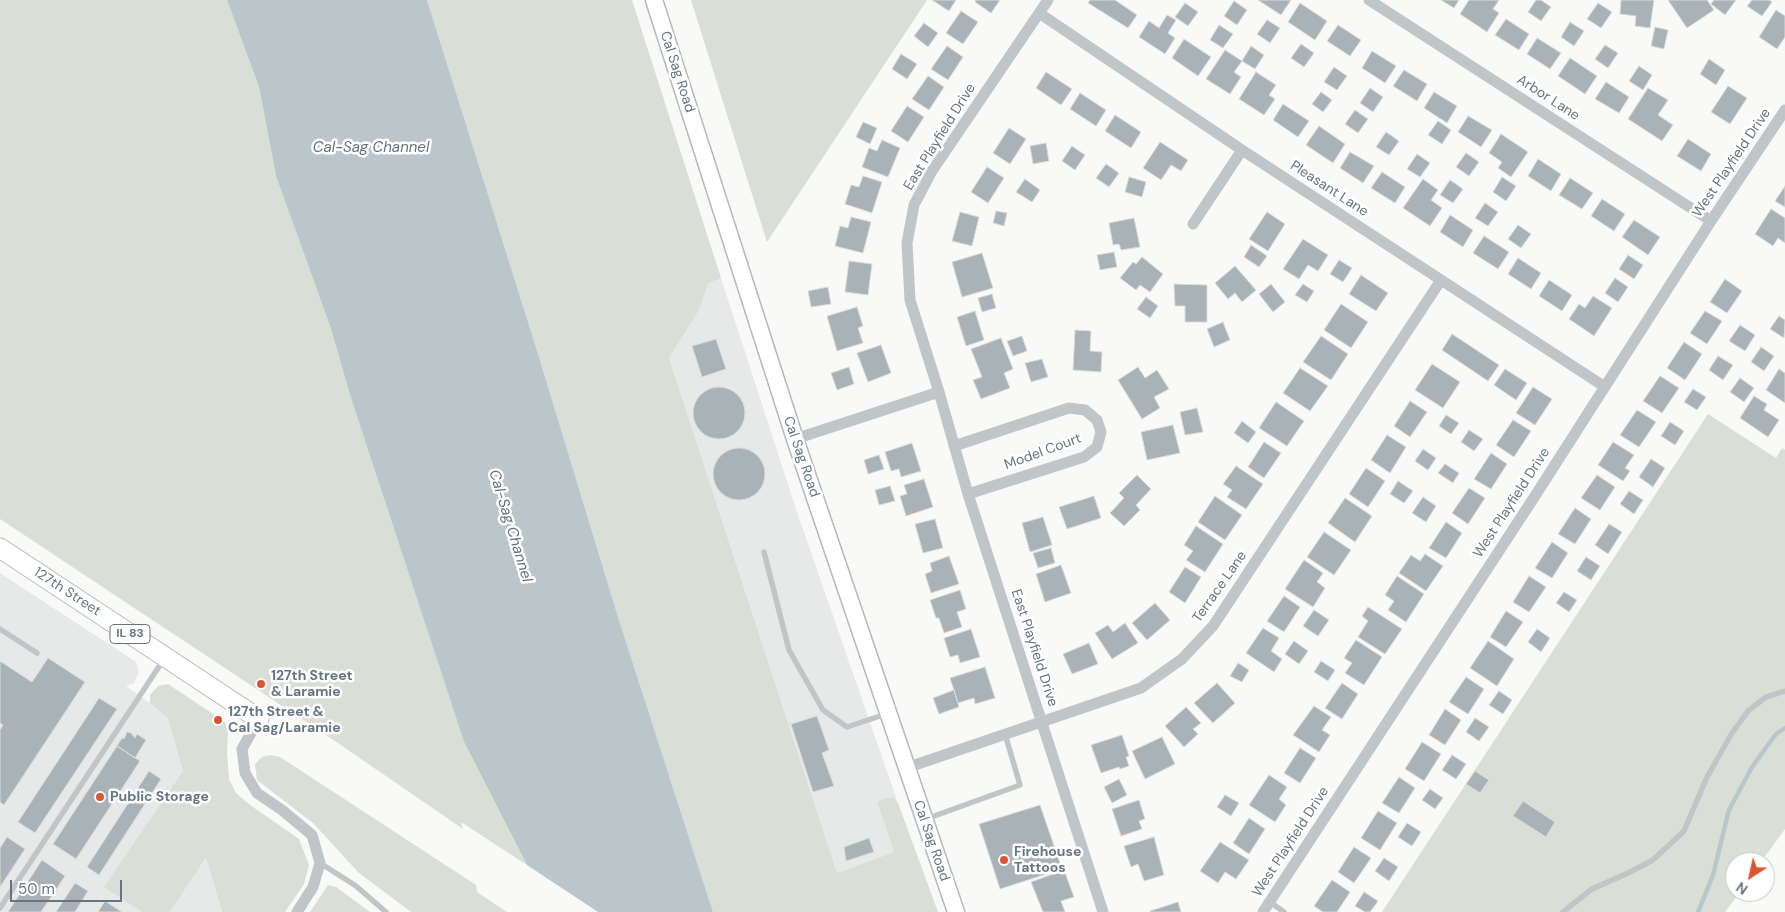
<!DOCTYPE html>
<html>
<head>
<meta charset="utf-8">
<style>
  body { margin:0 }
  #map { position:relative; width:1785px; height:912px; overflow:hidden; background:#f9f9f7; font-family:"DM Sans",sans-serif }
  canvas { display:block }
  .north { position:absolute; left:1725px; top:852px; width:50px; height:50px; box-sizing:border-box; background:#fff; border:1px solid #c1c8cc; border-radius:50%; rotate:215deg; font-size:14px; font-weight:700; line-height:20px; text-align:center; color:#657680 }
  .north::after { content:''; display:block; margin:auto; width:18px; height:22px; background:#db5434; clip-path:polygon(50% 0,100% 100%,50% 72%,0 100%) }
  .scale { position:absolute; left:10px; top:880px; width:112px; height:22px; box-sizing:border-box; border:2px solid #657680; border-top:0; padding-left:6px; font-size:15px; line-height:18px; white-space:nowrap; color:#657680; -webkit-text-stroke:4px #fff; paint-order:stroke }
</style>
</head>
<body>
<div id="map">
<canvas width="1785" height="912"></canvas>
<div class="north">N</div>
<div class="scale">50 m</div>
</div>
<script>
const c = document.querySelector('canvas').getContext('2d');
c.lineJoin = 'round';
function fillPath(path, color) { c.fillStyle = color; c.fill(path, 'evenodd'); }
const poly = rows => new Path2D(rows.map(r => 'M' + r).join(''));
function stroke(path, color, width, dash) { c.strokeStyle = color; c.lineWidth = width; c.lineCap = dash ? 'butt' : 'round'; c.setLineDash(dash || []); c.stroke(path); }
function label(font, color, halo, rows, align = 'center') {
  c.font = font + ' "DM Sans",sans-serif'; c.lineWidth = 5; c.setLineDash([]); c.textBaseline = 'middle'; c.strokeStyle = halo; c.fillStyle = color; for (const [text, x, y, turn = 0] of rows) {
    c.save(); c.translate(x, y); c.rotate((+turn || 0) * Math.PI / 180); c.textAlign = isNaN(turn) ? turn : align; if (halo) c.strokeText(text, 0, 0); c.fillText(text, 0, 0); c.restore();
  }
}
const built = poly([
  [721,278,797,512,898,803,894,798,877,802,894,852,837,873,669,358,698,312,709,283],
  [0,573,136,662,139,672,134,683,126,686,150,703,168,718,183,771,105,887,142,912,0,912],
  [206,856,222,912,170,912]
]);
const green = poly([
  [0,0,227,0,259,87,276,176,331,329,350,395,464,742,527,865,461,822,463,829,335,741,0,519],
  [427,0,632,0,721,278,709,283,698,312,669,358,837,873,894,852,877,802,886,798,894,798,898,803,938,912,713,912,618,617,539,357],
  [691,0,927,0,767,242],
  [1708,414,1776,458,1782,448,1785,450,1785,829,1761,862,1735,862,1735,892,1740,892,1725,912,1382,912],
  [168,684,225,722,228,731,227,753,229,779,236,793,250,805,299,839,309,865,304,884,285,912,222,912,206,857,170,912,142,912,104,887,183,771,168,718,150,703,150,695,158,686],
  [270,755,280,757,476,885,477,892,507,912,411,912,359,873,313,823,257,780,255,764,262,757],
  [328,885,336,887,370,912,310,912]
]);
const water = poly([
  [227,0,427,0,539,357,618,617,713,912,529,912,527,865,464,742,350,395,331,329,276,176,259,87]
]);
const pier = poly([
  [523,862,527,865,598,912,527,912,525,866]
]);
const stream = poly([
  [1698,912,1713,875,1729,810,1752,767,1776,734,1785,728]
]);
const building = poly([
  [932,0,956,0,949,11,932,0],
  [976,0,1000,0,991,13,975,2,976,0],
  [1090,0,1115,0,1137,15,1128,28,1088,3,1090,0],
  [1258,0,1291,0,1281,15,1258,0],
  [1441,0,1459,0,1454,8,1441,0],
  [1469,0,1499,0,1493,9,1499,13,1487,32,1460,14,1469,0],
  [1536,0,1541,0,1551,7,1541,21,1528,12,1536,0],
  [1621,0,1654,0,1650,28,1635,26,1636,16,1620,14,1621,0],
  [1668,0,1707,0,1714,10,1687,28,1668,0],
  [1714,0,1736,0,1725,15,1711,4,1714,0],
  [1752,0,1769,0,1772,2,1762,16,1747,6,1752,0],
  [1234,1,1247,10,1237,25,1224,16,1234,1],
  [1185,3,1198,12,1188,26,1175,17,1185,3],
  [1300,3,1327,21,1315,40,1288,22,1300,3],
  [1598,3,1612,12,1601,28,1587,19,1598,3],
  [1776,10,1785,16,1785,37,1777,49,1759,37,1776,10],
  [961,11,978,22,963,44,946,33,961,11],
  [1167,15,1176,20,1168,33,1175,38,1165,54,1139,37,1149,21,1159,28,1167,15],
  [1506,19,1529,34,1519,50,1495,35,1506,19],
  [1267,20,1280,28,1270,43,1257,34,1267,20],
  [1570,22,1584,31,1574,46,1561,37,1570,22],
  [924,23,938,33,928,47,914,36,924,23],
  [1219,25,1233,34,1223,48,1210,40,1219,25],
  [1338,25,1361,40,1350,56,1327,41,1338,25],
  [1655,27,1668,30,1664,49,1651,46,1655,27],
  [1537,38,1561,53,1550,69,1527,54,1537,38],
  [1184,39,1211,57,1198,76,1172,58,1184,39],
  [1301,44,1314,53,1304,67,1291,58,1301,44],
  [1605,45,1618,53,1608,68,1595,59,1605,45],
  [947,46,963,57,948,80,931,69,947,46],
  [1251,46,1264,55,1255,69,1242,61,1251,46],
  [1225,50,1242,61,1234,72,1241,77,1230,94,1206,79,1225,50],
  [1372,51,1396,66,1385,83,1362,68,1372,51],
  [901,54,917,64,907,79,892,69,901,54],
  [1570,58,1597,76,1585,94,1558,76,1570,58],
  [1709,59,1725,70,1716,85,1700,74,1709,59],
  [1639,66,1652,75,1643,90,1629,81,1639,66],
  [1334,67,1347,76,1337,90,1324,82,1334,67],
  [1404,70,1427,84,1417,101,1393,86,1404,70],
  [1046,72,1072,89,1061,105,1036,88,1046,72],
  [1256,72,1276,85,1269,95,1275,99,1264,115,1239,99,1256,72],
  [928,76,944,87,929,110,912,99,928,76],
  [1606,82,1629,97,1619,113,1595,99,1606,82],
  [1728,86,1747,98,1730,124,1711,112,1728,86],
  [1370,88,1383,97,1373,112,1360,103,1370,88],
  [1648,88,1668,100,1658,115,1673,125,1662,141,1628,119,1648,88],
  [1321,92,1332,100,1323,112,1312,104,1321,92],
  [1434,92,1457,106,1447,123,1424,108,1434,92],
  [1080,93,1106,110,1096,126,1070,109,1080,93],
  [1283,104,1309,121,1298,137,1273,120,1283,104],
  [907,106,924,117,908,142,891,131,907,106],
  [1355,110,1368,119,1358,133,1345,124,1355,110],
  [1115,115,1141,132,1131,148,1105,131,1115,115],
  [1468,116,1492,130,1481,147,1458,132,1468,116],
  [1438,121,1451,130,1442,144,1428,135,1438,121],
  [863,122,877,128,870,144,856,137,863,122],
  [1319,126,1345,144,1333,163,1306,145,1319,126],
  [1009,128,1026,139,1010,164,993,153,1009,128],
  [1386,132,1399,141,1389,155,1376,147,1386,132],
  [1501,134,1528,152,1511,177,1498,168,1502,162,1489,153,1501,134],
  [1688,139,1711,154,1701,171,1677,156,1688,139],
  [882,140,900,148,888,177,862,167,869,148,877,151,882,140],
  [1160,142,1188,160,1181,171,1171,165,1161,180,1143,168,1160,142],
  [1046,143,1049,161,1033,164,1030,146,1046,143],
  [1072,146,1085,155,1075,170,1062,161,1072,146],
  [1350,152,1374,166,1363,183,1340,168,1350,152],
  [1466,153,1479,162,1469,176,1456,167,1466,153],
  [1417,154,1430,163,1420,177,1407,169,1417,154],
  [1538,159,1561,174,1551,191,1528,176,1538,159],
  [1106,164,1119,173,1109,187,1096,178,1106,164],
  [987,167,1004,178,988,203,971,192,987,167],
  [1382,172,1405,187,1395,203,1371,188,1382,172],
  [863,176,882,182,872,213,845,204,851,185,859,187,863,176],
  [1129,177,1146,182,1142,197,1125,192,1129,177],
  [1502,177,1516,186,1506,201,1493,192,1502,177],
  [1570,178,1593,193,1582,209,1559,195,1570,178],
  [1025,179,1040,190,1032,202,1016,192,1025,179],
  [1423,179,1438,190,1431,200,1442,208,1430,226,1403,208,1423,179],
  [1450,180,1463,189,1453,203,1440,195,1450,180],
  [1785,186,1785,207,1775,201,1785,186],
  [1602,199,1625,214,1614,231,1591,216,1602,199],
  [1485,203,1498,212,1488,226,1475,218,1485,203],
  [1771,209,1785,218,1785,243,1778,238,1773,246,1755,234,1771,209],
  [996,211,1007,213,1004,226,993,223,996,211],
  [960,212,979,217,972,246,952,241,960,212],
  [1267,212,1285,224,1268,251,1249,239,1267,212],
  [1450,215,1473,230,1463,247,1440,232,1450,215],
  [851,217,871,222,863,253,835,246,840,226,848,228,851,217],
  [1134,218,1140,247,1121,250,1119,244,1113,245,1109,223,1134,218],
  [1634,220,1660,237,1648,255,1622,237,1634,220],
  [1518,225,1531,234,1521,248,1508,239,1518,225],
  [1484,236,1509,252,1498,269,1473,253,1484,236],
  [1303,239,1328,255,1318,271,1308,265,1299,279,1283,269,1303,239],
  [1251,245,1267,256,1259,267,1244,257,1251,245],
  [1114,252,1117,267,1100,270,1097,255,1114,252],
  [982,253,993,288,962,297,952,262,982,253],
  [1628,255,1643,265,1634,279,1619,269,1628,255],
  [1142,257,1163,274,1150,292,1140,285,1136,290,1120,278,1133,262,1136,264,1142,257],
  [1518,258,1541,273,1531,289,1508,274,1518,258],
  [1339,260,1352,268,1343,282,1330,274,1339,260],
  [849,261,872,264,868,295,845,292,849,261],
  [1235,266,1256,290,1242,302,1235,293,1228,299,1215,283,1235,266],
  [1361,275,1388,293,1376,311,1349,294,1361,275],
  [1615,278,1628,287,1618,302,1605,293,1615,278],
  [1725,279,1742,291,1727,313,1710,302,1725,279],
  [1549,280,1572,295,1562,311,1539,296,1549,280],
  [1174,284,1207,285,1207,322,1185,322,1185,306,1175,306,1174,284],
  [1271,284,1285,302,1273,312,1259,294,1271,284],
  [1303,284,1314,291,1307,302,1295,295,1303,284],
  [828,287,831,304,811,307,808,291,828,287],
  [992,294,996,308,982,312,978,298,992,294],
  [1593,296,1612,308,1594,336,1569,319,1579,304,1585,308,1593,296],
  [1146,297,1158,306,1150,318,1137,309,1146,297],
  [1341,304,1368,322,1351,348,1324,330,1341,304],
  [857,307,863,326,858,328,863,343,837,351,827,316,857,307],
  [975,311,984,340,966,346,957,317,975,311],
  [1705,311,1722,321,1707,344,1690,333,1705,311],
  [1779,316,1785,320,1784,338,1770,329,1779,316],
  [1223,322,1230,340,1214,347,1207,329,1223,322],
  [1740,325,1755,335,1745,351,1729,341,1740,325],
  [1075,330,1091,331,1090,351,1102,352,1101,372,1073,370,1075,330],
  [1452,334,1499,365,1488,381,1442,350,1452,334],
  [1022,336,1027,351,1013,356,1007,341,1022,336],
  [1321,336,1348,354,1331,380,1303,362,1321,336],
  [1001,338,1013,369,1004,373,1010,388,981,399,973,380,982,377,971,349,1001,338],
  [716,339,726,369,702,377,692,346,716,339],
  [1684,342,1702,354,1685,380,1667,368,1684,342],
  [881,345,891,373,868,382,857,353,881,345],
  [1761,347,1774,356,1764,371,1751,362,1761,347],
  [1718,356,1733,365,1723,380,1709,370,1718,356],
  [1042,359,1048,377,1031,382,1025,363,1042,359],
  [1432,364,1460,382,1443,408,1415,390,1432,364],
  [849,367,854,384,837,390,831,373,849,367],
  [1138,367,1145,378,1157,370,1169,389,1154,397,1160,408,1142,419,1118,380,1138,367],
  [1300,368,1328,386,1310,411,1283,393,1300,368],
  [1505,369,1527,383,1516,400,1494,385,1505,369],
  [1779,369,1785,373,1785,403,1766,390,1779,369],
  [1660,376,1679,388,1662,413,1643,401,1660,376],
  [1740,378,1754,388,1744,402,1730,392,1740,378],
  '693 413a26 26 0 1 1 52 0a26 26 0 1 1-52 0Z',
  [1533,387,1552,399,1535,425,1516,413,1533,387],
  [1693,389,1706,397,1697,410,1684,402,1693,389],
  [1754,396,1767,404,1764,410,1779,420,1768,437,1740,418,1754,396],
  [1410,401,1427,412,1410,437,1394,426,1410,401],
  [1276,402,1304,421,1287,446,1259,428,1276,402],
  [1197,408,1203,432,1185,435,1180,412,1197,408],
  [1637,410,1656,422,1639,447,1620,435,1637,410],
  [1446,415,1459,423,1451,434,1439,426,1446,415],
  [1513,420,1531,431,1514,457,1496,445,1513,420],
  [1242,421,1256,432,1248,443,1234,433,1242,421],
  [1670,422,1684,431,1675,445,1661,436,1670,422],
  [1173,425,1180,453,1147,460,1141,432,1173,425],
  [1469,430,1483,439,1474,451,1461,442,1469,430],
  [1387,435,1406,447,1390,473,1371,460,1387,435],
  [1264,442,1281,453,1264,478,1248,467,1264,442],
  [1613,442,1634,455,1625,468,1630,471,1623,481,1598,465,1613,442],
  [912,443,921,471,901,477,899,469,891,471,885,452,912,443],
  '713 474a26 26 0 1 1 52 0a26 26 0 1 1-52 0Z',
  [1423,449,1436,458,1428,470,1415,461,1423,449],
  [1491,453,1507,464,1491,489,1474,479,1491,453],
  [879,455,884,469,868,474,864,460,879,455],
  [1651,459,1665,468,1653,487,1639,477,1651,459],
  [1445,464,1459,473,1453,483,1438,473,1445,464],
  [1236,466,1263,484,1246,509,1227,497,1232,490,1223,484,1236,466],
  [1366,468,1385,481,1368,507,1349,494,1366,468],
  [1137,475,1151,489,1136,505,1140,510,1124,526,1110,513,1124,498,1119,493,1137,475],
  [1597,475,1615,487,1600,510,1581,498,1597,475],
  [924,479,933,507,906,516,900,496,907,494,904,485,924,479],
  [1398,481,1413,491,1404,503,1390,494,1398,481],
  [890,486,895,501,879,505,875,490,890,486],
  [1469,488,1485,498,1468,524,1452,513,1469,488],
  [1629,491,1643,500,1634,514,1620,504,1629,491],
  [1094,496,1101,518,1067,529,1059,507,1094,496],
  [1215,496,1242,515,1225,540,1198,522,1215,496],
  [1423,497,1436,506,1426,522,1412,513,1423,497],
  [1345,498,1372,516,1355,542,1328,523,1345,498],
  [1575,508,1591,519,1575,544,1558,534,1575,508],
  [1043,517,1052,545,1030,552,1022,523,1043,517],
  [935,519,943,548,923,553,915,524,935,519],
  [1446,522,1462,533,1446,558,1429,548,1446,522],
  [1609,524,1622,532,1608,554,1595,545,1609,524],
  [1196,526,1223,544,1205,572,1186,560,1193,551,1184,545,1196,526],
  [1324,532,1351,550,1334,575,1307,557,1324,532],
  [1552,542,1568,553,1552,578,1535,568,1552,542],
  [1051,548,1055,563,1038,568,1033,553,1051,548],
  [1425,554,1443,566,1426,591,1399,573,1411,555,1420,561,1425,554],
  [949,556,959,584,931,593,925,574,932,571,930,563,949,556],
  [1586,557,1600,566,1591,580,1577,571,1586,557],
  [1304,560,1323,573,1317,582,1325,588,1313,607,1285,589,1304,560],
  [1061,565,1071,593,1045,602,1036,574,1061,565],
  [1185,567,1201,577,1185,603,1169,592,1185,567],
  [1397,576,1424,594,1406,622,1388,610,1394,601,1385,595,1397,576],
  [1529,576,1546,587,1529,612,1513,602,1529,576],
  [960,590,966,609,957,612,962,627,944,633,939,618,936,618,930,600,960,590],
  [1564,592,1577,600,1569,612,1556,603,1564,592],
  [1284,596,1300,607,1284,632,1267,621,1284,596],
  [1155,603,1170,620,1147,640,1132,623,1155,603],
  [1368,607,1402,629,1385,654,1358,637,1368,621,1362,616,1368,607],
  [1314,610,1329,620,1318,636,1303,626,1314,610],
  [1506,611,1523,622,1506,647,1490,637,1506,611],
  [1125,623,1138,643,1112,659,1095,633,1108,625,1113,632,1125,623],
  [1263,628,1279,638,1271,651,1282,659,1274,672,1246,653,1263,628],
  [971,629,980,657,960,663,958,655,950,657,944,638,971,629],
  [1537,629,1550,638,1541,652,1528,642,1537,629],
  [1356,640,1382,657,1364,685,1345,673,1352,663,1344,658,1356,640],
  [1294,641,1308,651,1299,664,1285,654,1294,641],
  [1488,641,1514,659,1497,686,1470,668,1488,641],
  [1089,643,1098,664,1072,674,1063,654,1089,643],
  [48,658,85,682,4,805,0,802,0,730,3,725,0,723,0,661,32,682,48,658],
  [1321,661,1335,670,1328,681,1314,672,1321,661],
  [1238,663,1249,670,1242,682,1230,676,1238,663],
  [985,667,995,698,975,704,974,698,958,703,950,678,985,667],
  [1466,677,1484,689,1468,714,1449,702,1466,677],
  [1217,683,1235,703,1213,723,1194,703,1217,683],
  [1342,683,1358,694,1342,719,1325,708,1342,683],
  [954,690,959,707,939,714,933,698,954,690],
  [1499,691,1512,700,1503,714,1489,705,1499,691],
  [99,698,117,709,35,833,18,822,99,698],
  [1314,706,1331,717,1322,730,1330,735,1319,752,1293,735,1314,706],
  [1186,707,1201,723,1193,729,1198,734,1184,747,1165,726,1186,707],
  [1445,709,1461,720,1445,745,1429,735,1445,709],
  [817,716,829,750,822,753,834,786,813,792,791,724,817,716],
  [1475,718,1489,727,1479,741,1466,732,1475,718],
  [127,732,131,733,135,738,137,734,146,740,135,758,117,746,122,738,124,739,127,732],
  [1122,735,1129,756,1126,757,1129,766,1120,769,1119,767,1101,773,1091,745,1122,735],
  [1162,737,1175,764,1145,779,1132,751,1162,737],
  [1422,742,1441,754,1424,781,1405,769,1422,742],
  [117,746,140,761,76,859,53,844,117,746],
  [1300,748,1316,758,1300,783,1284,773,1300,748],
  [1452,755,1466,764,1456,779,1442,770,1452,755],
  [149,771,161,779,99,875,87,867,149,771],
  [1475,771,1489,780,1480,793,1466,784,1475,771],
  [1269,775,1287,787,1279,799,1286,805,1275,822,1249,805,1269,775],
  [1399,777,1415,788,1399,813,1382,803,1399,777],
  [1119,779,1127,795,1112,803,1104,787,1119,779],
  [1430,789,1443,798,1435,809,1422,800,1430,789],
  [1225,795,1239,803,1231,816,1217,807,1225,795],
  [1139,800,1145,819,1139,821,1142,829,1121,836,1112,809,1139,800],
  [1523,801,1555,822,1546,837,1513,816,1523,801],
  [1040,805,1062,869,1000,889,979,824,1040,805],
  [1378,811,1397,823,1380,850,1361,838,1378,811],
  [1249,818,1265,829,1249,854,1233,843,1249,818],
  [1407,823,1421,832,1412,846,1398,837,1407,823],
  [7,837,25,849,0,887,0,848,7,837],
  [1154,837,1164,875,1144,881,1138,864,1131,867,1124,846,1154,837],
  [869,838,874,852,846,861,844,847,869,838],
  [1220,842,1249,860,1236,879,1225,872,1218,883,1200,871,1220,842],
  [1354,847,1371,858,1354,883,1338,872,1354,847],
  [1384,858,1398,867,1389,881,1375,871,1384,858],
  [42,860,65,876,41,912,8,912,42,860],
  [1064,870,1074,897,1061,901,1065,912,1043,912,1031,882,1064,870],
  [1332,880,1350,892,1337,912,1323,912,1314,906,1332,880],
  [75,883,88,891,75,912,56,912,75,883],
  [1364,892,1378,901,1370,912,1365,912,1355,906,1364,892],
  [105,901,122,912,98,912,105,901],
  [1178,902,1181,912,1150,912,1150,911,1178,902]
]);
const lane = poly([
  [764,552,789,650,823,710,847,727,886,714],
  [0,629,37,653],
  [926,819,1020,785,1005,734],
  [320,863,356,886,386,912],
  [1270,902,1284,912],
  [0,908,164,659],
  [1563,912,1592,889,1628,873,1653,860,1684,831,1707,777,1732,733,1748,711,1766,697,1785,691]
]);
const street = poly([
  [1048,0,932,171,914,205,907,243,910,300,939,392,968,494,1103,912],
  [1369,0,1711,221],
  [1039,13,1242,150,1605,387],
  [1193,224,1242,150],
  [795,439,939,392],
  [954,446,1069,408,1085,410,1097,420,1101,432,1097,447,1084,457,968,494],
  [259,719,242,749,245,773,257,793,282,810,312,835,320,863,313,887,297,912],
  [906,768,1141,688,1182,659,1213,626,1441,280],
  [1263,912,1535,496,1711,221,1785,110]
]);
const secondary = poly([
  [654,0,795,439,956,912]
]);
const primary = poly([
  [0,548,259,719]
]);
const markers = [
  [261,684,5,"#db5434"],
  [218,720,5,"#db5434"],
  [100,797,5,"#db5434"],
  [1004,860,5,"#db5434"]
];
const shields = [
  [130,634,40]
];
const shieldNames = [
  ["IL 83",130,634]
];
const streetNames = [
  ["Cal Sag Road",677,72,72],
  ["Arbor Lane",1548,98,33],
  ["East Playfield Drive",940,137,-58],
  ["West Playfield Drive",1732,163,-56],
  ["Pleasant Lane",1329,189,33],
  ["Model Court",1043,452,-20],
  ["Cal Sag Road",801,457,71],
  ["West Playfield Drive",1512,503,-57],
  ["Terrace Lane",1220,587,-55],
  ["127th Street",67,592,33],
  ["East Playfield Drive",1034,648,72],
  ["Cal Sag Road",931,841,71],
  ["West Playfield Drive",1291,842,-57]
];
const poiNames = [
  ["127th Street",271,676],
  ["& Laramie",271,692],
  ["127th Street &",228,712],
  ["Cal Sag/Laramie",228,728],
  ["Public Storage",110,797],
  ["Firehouse",1014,852],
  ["Tattoos",1014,868]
];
const waterNames = [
  ["Cal-Sag Channel",371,148],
  ["Cal-Sag Channel",510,526,73]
];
fillPath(built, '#e7e8e8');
fillPath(green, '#d9ded6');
fillPath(water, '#bac6ca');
fillPath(pier, '#f9f9f7');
stroke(stream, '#bac6ca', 4.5);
fillPath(building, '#a9b2b7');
stroke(building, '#dbdbd9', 1);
stroke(secondary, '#b3b9bd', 19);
stroke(primary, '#b4b9bd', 21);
stroke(lane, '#c0c5c8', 5.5);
stroke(street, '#c0c5c8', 11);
stroke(secondary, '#fff', 16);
stroke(primary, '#fff', 19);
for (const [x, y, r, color] of markers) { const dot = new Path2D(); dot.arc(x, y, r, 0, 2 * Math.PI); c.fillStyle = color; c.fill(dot); stroke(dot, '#fff', 2); }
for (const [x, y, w] of shields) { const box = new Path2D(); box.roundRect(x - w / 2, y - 9.5, w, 19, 4); c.fillStyle = '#fff'; c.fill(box); stroke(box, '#657680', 1); }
label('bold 12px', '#657680', null, shieldNames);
label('14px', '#657680', '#fff', streetNames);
label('bold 14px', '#657680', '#fff', poiNames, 'left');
label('italic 15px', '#60747a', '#fff', waterNames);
</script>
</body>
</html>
